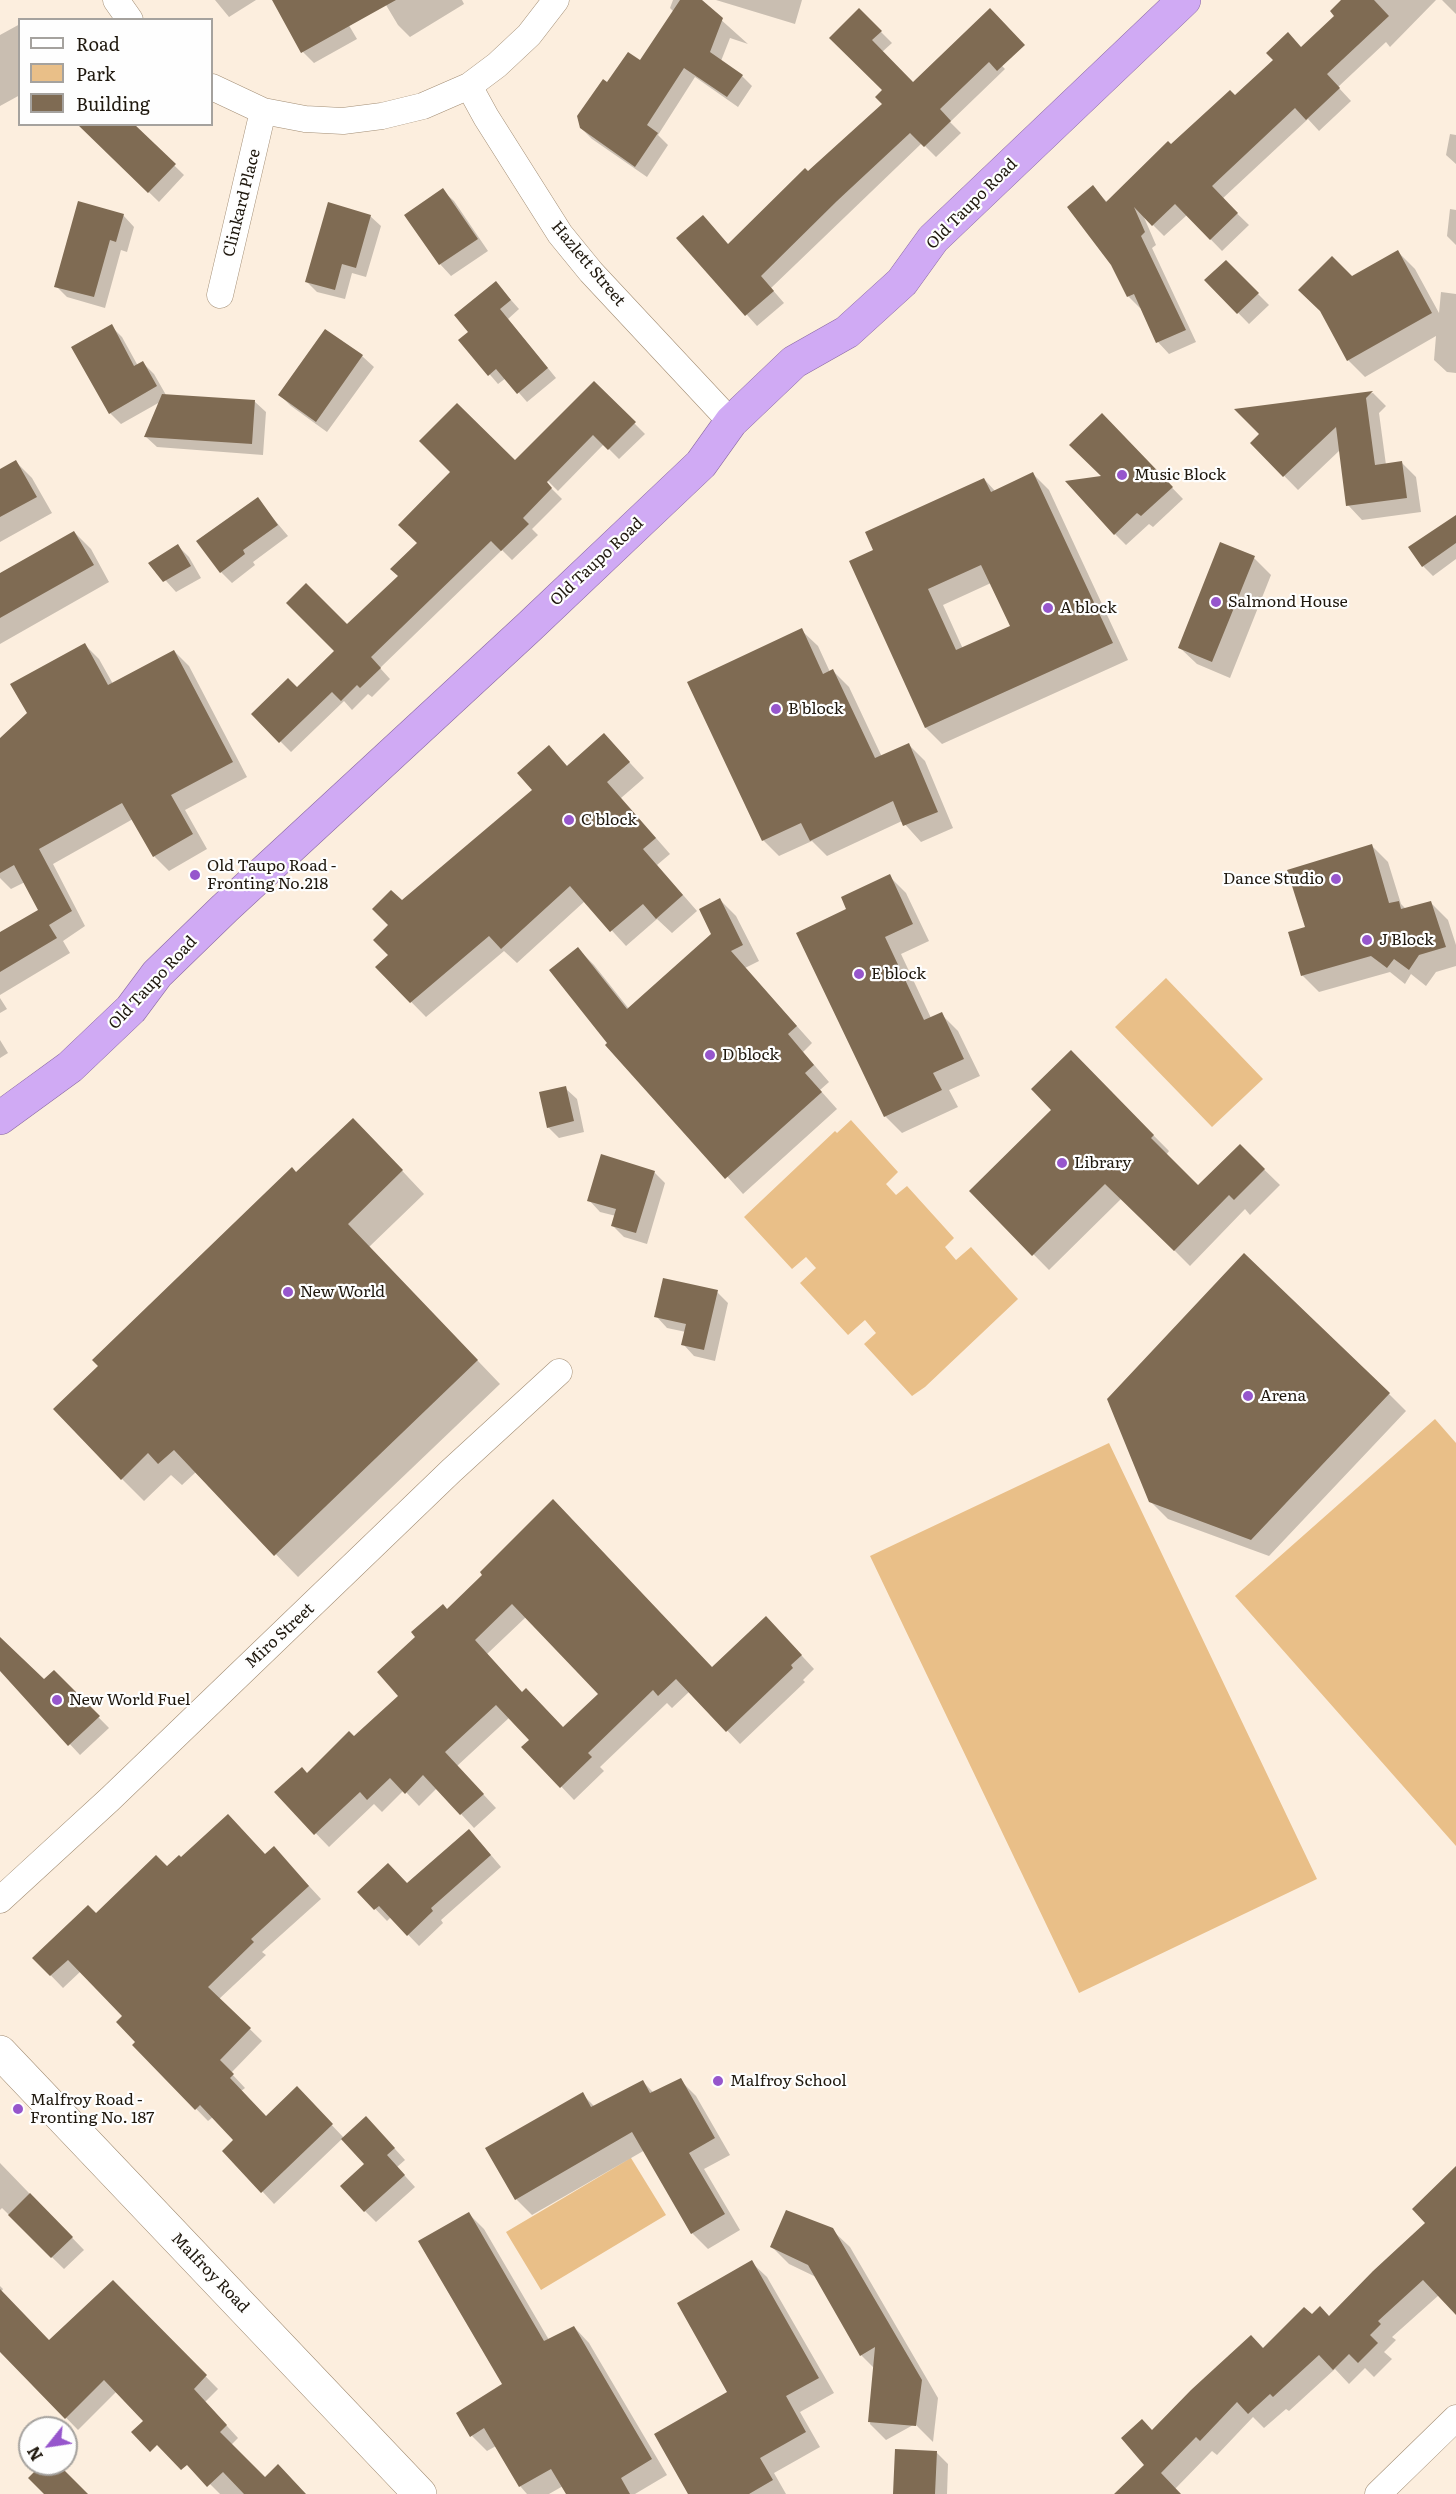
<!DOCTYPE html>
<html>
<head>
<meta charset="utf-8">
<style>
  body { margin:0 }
  #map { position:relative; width:1456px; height:2494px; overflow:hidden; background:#fceede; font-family:Literata,serif }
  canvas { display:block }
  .legend { position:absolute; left:18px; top:18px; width:195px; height:108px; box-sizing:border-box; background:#fefefe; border:2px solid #a5a29e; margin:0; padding:8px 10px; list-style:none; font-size:18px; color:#1f180e }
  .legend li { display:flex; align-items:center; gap:12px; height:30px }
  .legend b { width:30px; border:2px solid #a5a29e }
  .north { position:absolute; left:18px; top:2416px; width:60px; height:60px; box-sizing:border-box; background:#fefefe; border:2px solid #a5a29e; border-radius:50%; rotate:240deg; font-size:16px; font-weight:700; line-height:24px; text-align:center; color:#1f180e }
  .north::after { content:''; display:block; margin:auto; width:21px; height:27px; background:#9656cc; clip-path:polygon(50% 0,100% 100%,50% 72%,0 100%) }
</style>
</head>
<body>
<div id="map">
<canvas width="1456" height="2494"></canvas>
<ul class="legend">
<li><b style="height:8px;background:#fff"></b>Road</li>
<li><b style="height:16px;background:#e9bf88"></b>Park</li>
<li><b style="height:16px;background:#7f6b53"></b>Building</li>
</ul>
<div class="north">N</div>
</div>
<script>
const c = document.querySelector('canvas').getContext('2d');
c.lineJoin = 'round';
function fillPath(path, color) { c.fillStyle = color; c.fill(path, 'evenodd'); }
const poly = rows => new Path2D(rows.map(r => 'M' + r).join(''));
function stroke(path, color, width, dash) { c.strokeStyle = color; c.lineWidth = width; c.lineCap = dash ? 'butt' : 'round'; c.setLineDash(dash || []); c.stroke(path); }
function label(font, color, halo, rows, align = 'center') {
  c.font = font + ' Literata,serif'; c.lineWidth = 4.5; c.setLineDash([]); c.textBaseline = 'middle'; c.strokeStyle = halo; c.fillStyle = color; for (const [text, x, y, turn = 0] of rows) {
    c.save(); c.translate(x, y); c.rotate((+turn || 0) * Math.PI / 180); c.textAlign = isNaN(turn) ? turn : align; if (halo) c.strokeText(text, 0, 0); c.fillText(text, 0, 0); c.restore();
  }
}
const green = poly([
  [1166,978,1263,1079,1212,1127,1115,1027],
  [851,1120,898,1172,886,1184,896,1195,907,1186,954,1238,945,1247,956,1260,971,1247,1018,1299,925,1387,912,1396,864,1344,876,1333,865,1320,848,1335,800,1283,816,1268,806,1257,792,1269,744,1217,835,1131,837,1133],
  [1435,1419,1456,1443,1456,1846,1235,1596],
  [1109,1443,1317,1879,1079,1993,870,1556],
  [631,2158,666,2215,541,2290,506,2232]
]);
const shadow = poly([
  [215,0,256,0,229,17],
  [313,0,334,0,357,39,314,63,303,52],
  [383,0,462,0,464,4,410,37,398,25],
  [673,0,699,0,748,44,730,38,721,61,742,76,752,86,738,107,695,77,658,135,668,145,647,177,592,139,581,128,608,84,641,62,674,12,670,8],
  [716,0,802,0,795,24],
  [1343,0,1436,0,1390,47,1386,42,1338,87,1351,101,1319,131,1308,119,1222,199,1249,225,1222,251,1187,215,1164,236,1143,215,1156,245,1152,248,1196,342,1169,354,1158,342,1142,307,1140,308,1128,296,1092,187,1108,203,1171,146,1302,48,1336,16],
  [1442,0,1456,0,1456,14],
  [859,10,892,43,882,52,914,84,968,32,1005,69,950,122,961,133,936,157,922,143,771,288,784,303,757,326,678,238,729,245,884,104,884,90],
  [20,24,20,95,0,106,0,35],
  [79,124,132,124,184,175,159,202],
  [1450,134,1456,135,1456,164,1446,155],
  [442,190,454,201,488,251,451,276,440,264,406,215],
  [1450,209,1456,210,1456,245,1447,236],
  [123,215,134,227,127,252,121,250,105,308,67,297,56,286],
  [370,216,381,226,366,277,352,273,345,299,317,292,306,281],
  [1398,252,1415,269,1439,313,1441,292,1456,294,1456,373,1447,372,1434,360,1436,336,1365,377,1348,360,1352,278],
  [1226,262,1269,305,1249,324,1206,280],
  [496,283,519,309,508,319,556,378,527,402,506,378,498,384,460,340,470,332],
  [111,326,122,337,138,366,143,363,154,374,166,395,254,401,266,412,263,455,157,447,145,436,160,402,121,424,110,413],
  [326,331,362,356,374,367,327,432,291,406,280,395],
  [594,383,645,434,619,459,604,444,558,491,543,476,541,478,562,499,532,529,538,535,512,560,502,550,380,668,390,679,372,697,368,694,352,710,344,701,291,752,253,714,297,689,336,651,347,627],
  [1373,393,1386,406,1379,413,1386,465,1402,463,1416,477,1421,512,1362,520,1348,505,1340,450,1298,490,1252,443,1261,434,1238,410],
  [1102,415,1183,499,1153,527,1149,524,1126,545,1115,534,1104,477],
  [16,462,32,478,52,513,0,542,0,471],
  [1033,474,1049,490,1128,660,942,744,926,728,851,562,875,551,984,479,996,492],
  [991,583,1011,627,963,649,943,605],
  [257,499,288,536,253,562,255,565,232,583,221,572],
  [1456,517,1456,559,1433,576,1423,566],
  [74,532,91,549,109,582,0,644,0,574],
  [178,546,189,557,201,578,176,592,150,563],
  [1254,558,1271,575,1230,678,1197,664,1179,647],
  [801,630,818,646,830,672,833,671,849,687,882,757,909,745,925,761,953,828,921,842,902,821,827,856,812,841,779,856,763,840],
  [84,644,99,659,113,684,174,651,189,666,247,777,185,810,207,849,169,871,154,856,133,819,53,864,85,926,63,941,70,953,0,995,0,934,40,910,25,882,11,889,0,878,0,800,29,714],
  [604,735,644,778,621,798,670,854,657,865,697,911,672,933,657,919,626,946,585,901,517,963,504,951,426,1017,377,967,390,955,390,926,402,902],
  [1371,845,1388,862,1401,904,1406,909,1431,903,1448,920,1456,945,1456,966,1436,972,1426,986,1411,974,1405,984,1390,972,1319,992,1302,975,1307,928],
  [889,876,906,893,929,941,901,954,931,1018,941,1014,958,1031,980,1076,949,1090,958,1107,902,1133,885,1116,848,910],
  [720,900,736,916,759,961,745,968,812,1043,803,1052,829,1082,820,1090,837,1109,743,1194,609,1044,578,949,594,965,629,1009,713,934],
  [0,998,7,1009,0,1013],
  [0,1040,8,1053,0,1058],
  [1071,1052,1169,1151,1166,1155,1198,1187,1240,1146,1280,1185,1250,1215,1245,1209,1190,1266,1122,1198,1049,1270,971,1191,1053,1110],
  [565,1088,577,1099,584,1132,559,1138,548,1127],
  [375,1142,424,1194,369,1247,500,1384,298,1577,196,1472,182,1485,171,1475,144,1501,122,1479,100,1366,296,1174],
  [654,1172,665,1183,647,1244,624,1237,613,1226,616,1216,600,1212,589,1200],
  [717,1292,728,1303,715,1361,694,1356,683,1344,686,1332,667,1328,656,1316],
  [1389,1394,1406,1411,1269,1556,1168,1519,1150,1501],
  [484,1575,712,1668,780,1632,814,1669,803,1680,805,1682,740,1744,690,1691,672,1708,667,1703,600,1767,604,1771,574,1800,524,1747,531,1740,510,1717,457,1766,496,1808,474,1828,437,1788,419,1806,404,1790,382,1812,374,1804,329,1847,277,1793,307,1775,354,1738,400,1696,447,1611],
  [526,1617,600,1694,564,1729,522,1694,487,1654],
  [0,1650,44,1681,54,1672,109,1728,80,1755,0,1669],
  [480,1842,501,1867,441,1920,443,1923,419,1946,391,1917,387,1921,359,1892,411,1890],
  [266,1856,286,1861,321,1899,262,1952,266,1955,219,1999,262,2041,231,2073,245,2088,241,2091,266,2118,309,2101,344,2138,377,2129,405,2160,397,2167,415,2187,376,2222,365,2211,366,2164,343,2138,274,2204,262,2191,235,2141,213,2117,208,2121,134,2045,137,2042,124,2016,81,1971,63,1988,34,1958,181,1860],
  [680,2080,696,2096,730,2155,704,2169,740,2230,708,2249,692,2233,645,2150,532,2215,516,2199,582,2094,595,2107,643,2082,654,2093],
  [0,2163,84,2250,64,2269,2,2208,0,2210],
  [1456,2168,1456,2312,1439,2295,1392,2337,1396,2340,1384,2352,1392,2359,1374,2377,1365,2368,1349,2384,1335,2369,1289,2411,1286,2409,1264,2428,1253,2417,1217,2455,1212,2451,1175,2489,1179,2494,1116,2494,1146,2465,1152,2432,1312,2316,1330,2319,1427,2223],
  [469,2214,484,2229,549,2340,574,2327,589,2343,667,2475,635,2494,567,2494,563,2486,549,2494,527,2494,520,2486,496,2446,487,2451,472,2436,504,2385],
  [832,2230,850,2247,938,2398,933,2442,915,2424,886,2440,870,2424,875,2369,861,2355,816,2277,789,2264,772,2247],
  [751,2262,767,2277,834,2393,800,2412,820,2447,774,2473,786,2494,689,2494,730,2392],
  [113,2282,218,2389,205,2402,238,2438,231,2445,265,2479,305,2494,220,2494,117,2391,78,2430,0,2350,0,2286,3,2289,1,2292,50,2342],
  [937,2453,948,2464,947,2494,894,2494]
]);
const building = poly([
  [272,0,396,0,301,53],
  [680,0,702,0,723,18,710,52,743,75,727,97,684,68,647,125,658,133,635,167,580,128,577,116,603,79,607,82,628,52,640,60],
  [1341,0,1374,0,1389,16,1327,74,1340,88,1306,120,1295,108,1212,186,1238,213,1210,240,1175,204,1152,226,1134,207,1145,232,1141,236,1186,330,1156,343,1134,294,1127,297,1111,265,1067,207,1093,185,1106,202,1168,141,1171,144,1230,90,1235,95,1273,60,1266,53,1288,32,1301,47,1334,16,1330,11],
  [859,8,882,31,872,40,913,82,990,8,1025,45,997,71,989,62,940,109,951,121,924,147,910,133,837,201,761,276,774,291,745,316,676,238,703,215,728,244,805,168,808,171,882,104,875,97,882,90,829,38],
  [77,124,134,124,176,164,148,193],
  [443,188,478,239,439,265,404,215],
  [78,201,124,214,116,242,110,240,94,297,54,287],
  [328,202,371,215,356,268,342,264,335,290,305,282],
  [1398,250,1432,313,1347,361,1320,311,1298,290,1332,256,1352,276],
  [1226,260,1259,293,1237,314,1204,280],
  [496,281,511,300,500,309,548,368,517,394,496,369,488,376,458,340,468,332,454,315],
  [112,324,134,366,143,361,157,386,109,414,71,347],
  [325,329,363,355,316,422,278,395],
  [594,381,636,422,608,450,593,435,547,482,552,488,523,518,529,524,501,551,491,541,371,657,381,668,360,688,357,685,341,701,332,692,279,743,251,714,288,678,297,687,334,651,286,603,306,583,347,624,398,576,390,569,417,543,398,525,450,472,419,441,457,403,515,460],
  [1373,391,1366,398,1375,465,1402,461,1407,498,1346,506,1336,427,1283,477,1250,443,1259,434,1234,409],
  [162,394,255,400,252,444,144,437],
  [1102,413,1173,487,1141,516,1137,513,1114,535,1065,481,1101,476,1069,445],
  [16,460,37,497,0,517,0,469],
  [1033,472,1113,643,925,728,849,561,873,550,865,532,984,478,991,492],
  [981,565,1010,626,956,650,928,589],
  [258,497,278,525,243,550,245,554,220,573,196,541],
  [1456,515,1456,543,1422,567,1408,547],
  [74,531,94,565,0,618,0,573],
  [1220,542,1255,556,1212,662,1178,648],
  [178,544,191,566,163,582,148,563],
  [802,628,823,674,833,669,875,758,909,743,938,812,903,826,893,801,810,841,801,823,762,841,687,682],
  [85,643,108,685,174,650,233,762,171,795,193,834,153,857,122,803,39,849,72,911,49,925,57,938,0,972,0,932,38,910,14,865,0,873,0,738,27,713,10,684],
  [604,733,630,762,607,782,656,838,643,849,683,895,656,919,643,904,610,932,570,886,501,949,489,936,410,1003,375,967,388,955,373,940,388,925,372,909,391,890,402,900,532,790,517,773,549,745,567,766],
  [1372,844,1389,903,1399,901,1401,909,1431,901,1446,947,1419,955,1409,970,1394,959,1387,968,1371,956,1301,976,1288,932,1305,927,1287,870],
  [890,874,913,924,885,937,924,1020,942,1012,964,1059,933,1073,942,1090,884,1117,796,933,846,909,841,897],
  [720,898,743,945,731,951,797,1026,788,1034,814,1065,805,1073,822,1092,725,1179,605,1045,607,1043,549,970,578,947,627,1009,711,934,699,909],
  [1071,1050,1154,1135,1151,1138,1198,1185,1240,1144,1265,1169,1234,1200,1229,1195,1174,1251,1105,1184,1032,1256,969,1191,1051,1110,1031,1089],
  [566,1086,574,1121,547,1128,539,1092],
  [353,1118,403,1170,348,1224,478,1360,274,1556,174,1450,158,1464,148,1453,121,1480,53,1409,98,1366,92,1360,292,1167,296,1172],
  [601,1154,655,1171,636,1233,611,1226,616,1209,587,1201],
  [1244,1253,1390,1393,1251,1540,1149,1502,1107,1399],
  [663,1278,718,1290,704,1350,681,1345,686,1324,654,1317],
  [553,1499,712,1667,766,1616,802,1655,791,1665,793,1668,726,1732,676,1679,658,1696,653,1690,588,1753,592,1757,560,1788,521,1747,529,1740,496,1705,445,1752,484,1794,460,1815,423,1775,405,1794,390,1778,367,1800,360,1792,314,1835,274,1792,302,1767,307,1773,349,1731,354,1736,398,1696,377,1672,415,1637,411,1632,443,1604,447,1609,482,1575,480,1572],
  [512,1604,598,1694,563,1727,526,1688,522,1692,475,1640],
  [0,1637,44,1679,54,1670,100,1716,68,1746,0,1671],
  [228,1814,265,1854,274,1846,309,1886,251,1939,254,1942,208,1987,251,2028,220,2060,234,2074,230,2078,266,2116,297,2086,333,2124,261,2193,222,2151,233,2140,200,2105,195,2110,132,2045,135,2042,116,2022,122,2016,68,1960,50,1976,32,1958,88,1905,96,1913,156,1855,167,1866,179,1855,181,1857],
  [469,1829,491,1855,431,1908,433,1911,407,1936,379,1906,374,1910,357,1892,388,1863,407,1883],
  [681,2078,715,2138,689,2153,725,2214,691,2234,632,2132,515,2200,485,2148,583,2092,591,2107,643,2080,650,2093],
  [366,2116,395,2148,387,2155,405,2175,364,2212,340,2186,364,2164,341,2139],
  [1456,2166,1456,2315,1423,2280,1378,2321,1381,2324,1370,2335,1378,2343,1358,2363,1349,2354,1333,2370,1319,2355,1273,2397,1270,2394,1248,2414,1237,2402,1200,2441,1196,2437,1161,2473,1181,2494,1114,2494,1144,2465,1121,2438,1142,2419,1152,2430,1191,2390,1251,2335,1263,2348,1304,2307,1312,2314,1320,2306,1329,2316,1373,2271,1425,2223,1412,2209],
  [30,2193,73,2237,51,2258,8,2215],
  [786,2210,833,2228,922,2380,916,2426,868,2422,875,2347,860,2356,808,2265,770,2247],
  [469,2212,544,2341,574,2326,652,2459,621,2478,630,2494,566,2494,551,2469,519,2487,484,2428,470,2437,456,2413,502,2384,418,2241],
  [752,2260,819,2378,786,2396,806,2432,760,2458,773,2480,749,2494,688,2494,654,2434,727,2392,677,2303],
  [113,2280,207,2375,194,2389,227,2425,220,2432,265,2477,278,2464,306,2494,244,2494,223,2472,207,2487,187,2465,181,2470,157,2445,150,2452,131,2432,143,2421,104,2380,65,2419,0,2352,0,2289,49,2340],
  [895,2449,937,2451,935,2494,893,2494],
  [42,2464,58,2464,88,2494,44,2494,28,2478]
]);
const minor = poly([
  [116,0,130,20],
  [469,86,486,117,560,234,591,272,731,422],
  [212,87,263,111,305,119,343,121,382,116,423,106,469,86,497,65,529,35,556,0],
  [220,295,263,111],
  [0,1900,110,1799,451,1471,559,1372],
  [1378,2494,1456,2418]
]);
const secondary = poly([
  [0,2052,420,2494]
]);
const trunk = poly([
  [0,1118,70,1067,131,1009,157,974,225,908,528,628,701,464,731,422,794,362,847,332,902,282,933,239,1184,0]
]);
const markers = [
  [1122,475,6,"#9656cc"],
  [1216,602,6,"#9656cc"],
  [1048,608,6,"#9656cc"],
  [776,709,6,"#9656cc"],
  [569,820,6,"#9656cc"],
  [195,875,6,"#9656cc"],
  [1336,879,6,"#9656cc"],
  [1367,940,6,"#9656cc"],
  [859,974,6,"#9656cc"],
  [710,1055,6,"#9656cc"],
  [1062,1163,6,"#9656cc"],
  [288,1292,6,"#9656cc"],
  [1248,1396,6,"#9656cc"],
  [57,1700,6,"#9656cc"],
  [718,2081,6,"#9656cc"],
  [18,2109,6,"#9656cc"]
];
const streetNames = [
  ["Clinkard Place",242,203,-76],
  ["Old Taupo Road",972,204,-45],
  ["Hazlett Street",588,264,50],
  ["Old Taupo Road",597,562,-43],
  ["Old Taupo Road",153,983,-47],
  ["Miro Street",280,1636,-43],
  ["Malfroy Road",210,2273,46]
];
const poiNames = [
  ["Music Block",1134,475],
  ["Salmond House",1228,602],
  ["A block",1060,608],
  ["B block",788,709],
  ["C block",581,820],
  ["Old Taupo Road -",207,866],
  ["Fronting No.218",207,884],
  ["Dance Studio",1324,879,"right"],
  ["J Block",1379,940],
  ["E block",871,974],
  ["D block",722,1055],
  ["Library",1074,1163],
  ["New World",300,1292],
  ["Arena",1260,1396],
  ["New World Fuel",69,1700],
  ["Malfroy School",730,2081],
  ["Malfroy Road -",30,2100],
  ["Fronting No. 187",30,2118]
];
fillPath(green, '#e9bf88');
fillPath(shadow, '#0003');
fillPath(building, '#7f6b53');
stroke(minor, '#a28d74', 27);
stroke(secondary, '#a28d74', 34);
stroke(trunk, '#8a69a2', 34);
stroke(minor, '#fff', 26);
stroke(secondary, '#fff', 33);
stroke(trunk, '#d0aaf4', 33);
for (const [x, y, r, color] of markers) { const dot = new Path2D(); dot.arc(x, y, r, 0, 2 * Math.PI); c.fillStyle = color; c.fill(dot); stroke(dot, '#fefefe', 2); }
label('16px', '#1f180e', '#fefefe', streetNames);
label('16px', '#1f180e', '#fefefe', poiNames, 'left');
</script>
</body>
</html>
